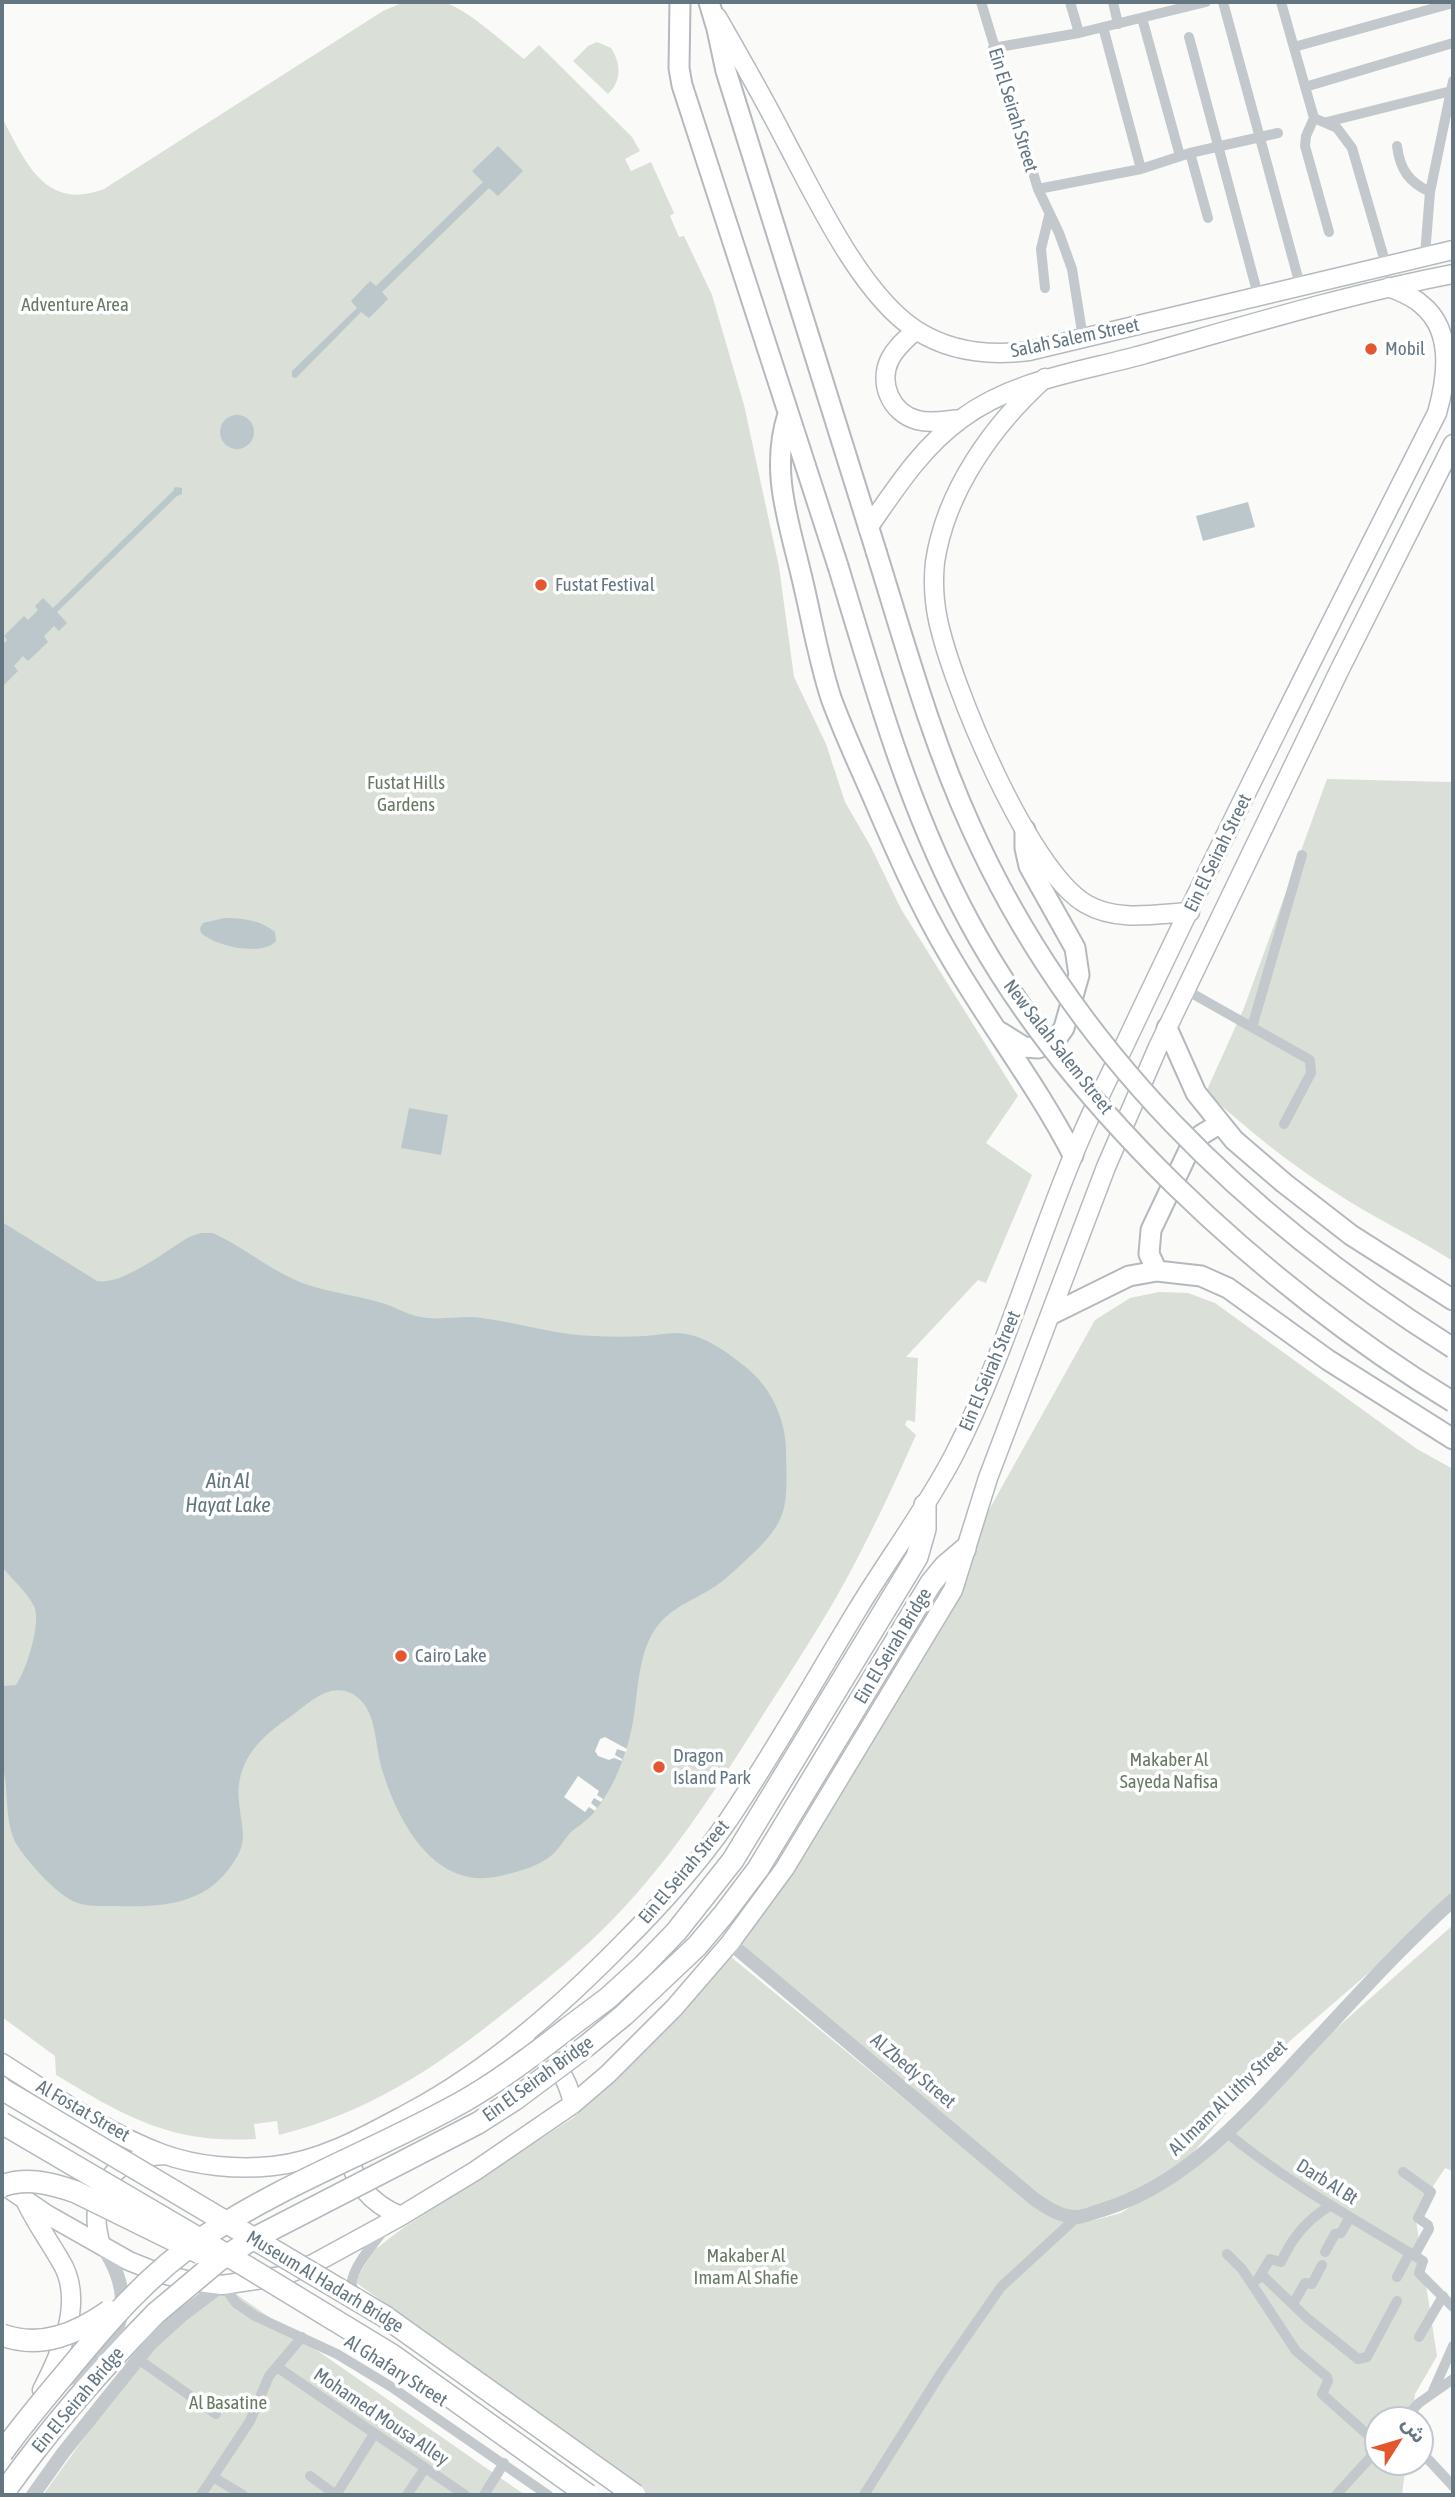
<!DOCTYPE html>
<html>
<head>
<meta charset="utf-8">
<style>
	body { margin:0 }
	#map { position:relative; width:1455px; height:2497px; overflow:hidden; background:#fafaf8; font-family:"Asap Condensed","Noto Sans Arabic",sans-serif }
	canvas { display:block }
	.frame { position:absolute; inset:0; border:4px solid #657683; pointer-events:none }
	.north { position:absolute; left:1364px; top:2406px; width:70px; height:70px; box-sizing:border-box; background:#fff; border:2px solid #c1c8cd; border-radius:50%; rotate:53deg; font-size:19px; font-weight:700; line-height:28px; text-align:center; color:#657683 }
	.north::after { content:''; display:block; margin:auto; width:24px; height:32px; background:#e4572e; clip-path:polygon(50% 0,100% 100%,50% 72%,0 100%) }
</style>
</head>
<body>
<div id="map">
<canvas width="1455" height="2497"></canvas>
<div class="frame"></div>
<div class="north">ش</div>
</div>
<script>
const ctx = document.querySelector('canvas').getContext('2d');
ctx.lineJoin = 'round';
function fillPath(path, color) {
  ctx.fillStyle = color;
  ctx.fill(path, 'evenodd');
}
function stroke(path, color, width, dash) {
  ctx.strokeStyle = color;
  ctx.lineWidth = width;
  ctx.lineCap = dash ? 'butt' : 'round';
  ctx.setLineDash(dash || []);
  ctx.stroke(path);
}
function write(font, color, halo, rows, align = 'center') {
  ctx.font = font + ' "Asap Condensed",sans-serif';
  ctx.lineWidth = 7;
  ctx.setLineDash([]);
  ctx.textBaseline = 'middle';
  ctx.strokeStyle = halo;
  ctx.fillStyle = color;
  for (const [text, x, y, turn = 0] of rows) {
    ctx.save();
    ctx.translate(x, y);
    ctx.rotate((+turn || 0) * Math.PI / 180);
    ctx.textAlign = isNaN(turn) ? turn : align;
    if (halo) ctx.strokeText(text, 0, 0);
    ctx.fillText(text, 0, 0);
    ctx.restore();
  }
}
fillPath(new Path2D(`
	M404 2C416 2 430 0 442 2 464 6 505 44 524 59L539 45 632 137 640 151 625 159 631 171 651 162 674 213 670 216 679 237 684 236 712 295 744 405 779 567 794 677 826 744 845 802 871 847 901 909 1018 1096 986 1143 1032 1175 986 1283 978 1280 906 1357 918 1358 915 1422 907 1420 905 1425 916 1435C897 1478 877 1521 855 1563 826 1619 790 1672 756 1726 714 1792 671 1859 616 1916 582 1952 543 1982 504 2013 434 2069 367 2113 279 2135L277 2121 254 2124 256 2139C171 2144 126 2117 56 2075L55 2056 2 2017V118C25 160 44 212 104 189L383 11Z
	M597 42 611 48C621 63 622 81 608 94L573 61 588 46Z
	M1327 779 1450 782 1453 779V1261C1414 1236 1372 1217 1333 1191 1287 1162 1246 1128 1206 1092L1244 1008Z
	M1159 1292 1188 1293 1215 1303 1417 1449 1453 1469V1900L1277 2052 1192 2154 1144 2191 1072 2212 1049 2203 1011 2174 738 1941 788 1870 1095 1320 1130 1298Z
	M1453 1925V2171L1445 2168 1415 2214 1437 2356 1415 2394 1412 2420H1378V2462H1406L1402 2495H648L452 2350 355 2282 373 2251 403 2228 573 2118 731 1957 1042 2212 1084 2223 1121 2213 1200 2164 1305 2056Z
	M223 2285 525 2495H43L133 2370 176 2320Z`), '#dadfd7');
fillPath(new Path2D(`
	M498 146 523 171 498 196 489 188 382 292 388 299 369 318 361 312 296 378 292 377V371L357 308 351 301 370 281 376 286 483 182 472 171Z
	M220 432a17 17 0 1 1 34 0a17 17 0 1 1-34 0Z
	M175 487 182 488V494L177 496 57 612 67 623 59 631 54 626 44 636 48 642 28 661 23 656 14 666 18 671 2 687V645L7 640 4 636 24 616 28 620 38 610 35 606 43 598 53 608 173 491Z
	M1248 502 1255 527 1203 541 1196 516Z
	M224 918C242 918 261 920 275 932L276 941C262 957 215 946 201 933L200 928 203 923Z
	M409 1108 448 1115 441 1155 401 1148Z
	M2 1222 97 1281C122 1286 167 1250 189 1237L201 1233H213C241 1246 265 1266 293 1279 321 1292 353 1294 382 1303 396 1307 407 1315 421 1317 442 1321 462 1315 482 1318 520 1323 556 1335 594 1336 611 1337 628 1337 645 1336 659 1335 673 1331 686 1334 709 1338 731 1355 748 1369 772 1389 786 1421 786 1451 787 1508 790 1520 746 1560 733 1572 721 1584 706 1592 683 1605 664 1612 651 1636 637 1663 638 1697 632 1727 626 1755 614 1788 595 1811 589 1819 580 1825 572 1831 565 1838 560 1848 552 1855 538 1867 514 1873 495 1877 431 1888 396 1817 381 1766 376 1747 376 1723 366 1707 358 1694 345 1688 331 1691 315 1695 300 1710 287 1719 258 1739 235 1763 239 1802 242 1834 250 1842 228 1870 201 1906 157 1907 116 1906 102 1906 88 1907 75 1902 56 1894 28 1862 17 1845 3 1821 10 1790 2 1765V1686L16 1685C26 1671 42 1622 34 1606 27 1592 12 1579 2 1567Z`), '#bbc7cb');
fillPath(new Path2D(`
	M605 1737 627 1749 626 1752 617 1749 615 1755 622 1759V1761L614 1758 609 1760 598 1756 595 1751 600 1739Z
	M578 1776 599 1791 597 1795 603 1799 601 1802 594 1798 591 1803 597 1808 595 1811 589 1807 585 1812 564 1797Z`), '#fafaf8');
const primary = new Path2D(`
	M717 17C740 57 763 97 784 138 815 196 861 295 916 330 950 352 990 356 1029 351L1453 250
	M916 330C906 339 896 347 890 359 878 383 891 413 917 420 931 424 947 420 961 419
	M1045 378C993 425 946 490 935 562 933 581 934 601 938 620 952 686 1028 870 1086 904 1117 922 1155 914 1190 912
	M868 528C896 488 921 448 961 419 1015 379 1081 372 1145 354 1247 325 1349 294 1453 274
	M529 2046C555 2060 567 2075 573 2104
	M2 2063C52 2095 108 2134 163 2154 196 2166 238 2170 273 2166 322 2161 367 2135 410 2112 490 2069 559 2008 622 1944 660 1906 696 1867 727 1822 772 1756 814 1681 856 1612 888 1559 926 1509 954 1455 1003 1359 1032 1255 1073 1156 1088 1118 1107 1081 1125 1044 1225 832 1331 622 1437 413 1447 378 1454 331 1422 305 1413 296 1400 292 1389 287
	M349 2147C350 2181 371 2204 401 2216
	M2 2184 46 2214 129 2261 159 2273 190 2281 222 2285 282 2276 313 2264 401 2216 475 2171 573 2104 608 2074 674 2008 730 1943 785 1868 953 1590 988 1478 1106 1167 1158 1047 1339 671 1453 444
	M26 2202C37 2225 52 2245 64 2267 83 2306 60 2355 42 2390
	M101 2245C90 2210 99 2172 138 2159 146 2156 156 2156 165 2155`);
const trunk = new Path2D(`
	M680 2 679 68 682 85 838 566
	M709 2 717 29 726 71 876 551
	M788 414C770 470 788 519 801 574 811 615 818 658 831 698 843 731 858 763 872 795 895 849 918 902 948 953 987 1021 1037 1085 1073 1155
	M1167 1028 1196 1093 1234 1140 1284 1183 1351 1235 1453 1300
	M1000 1032 1024 1047 1038 1048 1054 1042 1064 1028 1079 975 1075 948 1029 866 1025 848V830
	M1157 1271 1149 1254 1151 1230 1189 1150 1201 1135 1219 1124
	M1052 1314 1129 1276 1157 1271 1201 1276 1228 1288 1328 1360 1453 1439`);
const motorway = new Path2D(`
	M568 2028 608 1998 643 1966 676 1932 733 1860 917 1557 925 1529V1505
	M585 2047 624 2015 697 1946 724 1914 758 1869 931 1583 945 1566 965 1549
	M2 2495C48 2430 100 2370 156 2313`);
stroke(primary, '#b5babe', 21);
stroke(trunk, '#b4b9bd', 23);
stroke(motorway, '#b4b9bd', 24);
stroke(new Path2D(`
	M981 2 1038 189 1059 233 1072 269 1083 338
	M1070 2 1079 33
	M1113 2 1118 24
	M1223 2 1300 285
	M1281 2 1314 118 1306 136 1305 146 1329 232
	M1142 18 1180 156
	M1103 27 1141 169
	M1189 37 1258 295
	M1294 47 1453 3
	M993 48 1079 33 1206 2
	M1305 87 1453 43
	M1314 118 1337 128 1352 148 1386 265
	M1327 122 1451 91
	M1397 146C1400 170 1409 182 1430 192
	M1190 153 1208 218
	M1038 189 1141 169 1190 153 1278 133
	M1425 255 1430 192 1453 81
	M1045 288 1041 249 1049 216
	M1186 990 1310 1060 1311 1073 1284 1124
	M1252 1027 1302 855
	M1226 2132C1286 2182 1356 2220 1423 2261L1419 2273 1453 2307
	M1403 2172 1431 2192 1418 2218 1428 2225 1429 2229 1414 2256
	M1325 2252 1335 2234 1341 2233 1350 2217
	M1227 2254 1242 2269 1296 2351 1327 2377 1328 2381 1322 2394 1378 2444
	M1261 2274 1308 2319 1358 2359 1367 2357 1397 2301
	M1397 2277 1410 2253
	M1258 2279 1270 2259 1281 2262C1293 2236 1307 2220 1331 2205
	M223 2285 236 2303 255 2316 337 2354 390 2386 548 2495
	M359 2295C357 2293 353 2289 352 2286 349 2271 376 2240 385 2229
	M1293 2304 1305 2283 1312 2284 1322 2265
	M1419 2337 1443 2296
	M138 2359 216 2414
	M277 2367 465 2495
	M1433 2391 1453 2346
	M1403 2420 1419 2403 1453 2379
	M1426 2457 1453 2486
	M310 2476 336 2495
	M213 2477 243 2495
	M201 2495 250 2421 269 2376 302 2337
	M336 2495 374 2434
	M407 2495 425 2468
	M484 2495 504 2463
	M864 2495 941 2373 1001 2287 1077 2217
	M1336 2495 1378 2449`), '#c3c8cc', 10);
stroke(new Path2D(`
	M730 1943 1033 2198C1045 2207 1061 2217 1076 2217 1084 2217 1094 2212 1102 2210 1189 2184 1251 2109 1312 2044 1358 1995 1403 1945 1453 1900
	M67 2380C123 2349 139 2300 102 2246
	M33 2495 63 2453 151 2343 182 2315 222 2285`), '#c3c8cc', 14);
stroke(primary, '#fff', 18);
stroke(trunk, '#fff', 19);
stroke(motorway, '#fff', 21);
const trunkBridge = new Path2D(`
	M876 551C905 644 931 739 971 827 1072 1052 1247 1218 1453 1348
	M838 566C873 681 905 797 960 904 1060 1101 1266 1288 1453 1402`);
const motorwayBridge = new Path2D(`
	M2 2089 384 2316 635 2495
	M2 2123 249 2268 392 2355 588 2495
	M2 2186C26 2177 51 2183 76 2192L200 2253
	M156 2313 218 2261 251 2240 478 2123 514 2100 585 2047
	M2 2335C41 2349 76 2334 109 2311
	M2 2453C22 2425 43 2400 65 2374 107 2323 149 2273 205 2236 286 2182 379 2149 464 2101 501 2080 535 2054 568 2028`);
stroke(trunkBridge, '#b4b9bd', 23, []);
stroke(motorwayBridge, '#b4b9bd', 24, []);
stroke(trunkBridge, '#fff', 19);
stroke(motorwayBridge, '#fff', 21);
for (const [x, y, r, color] of [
	[1371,349,7,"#e4572e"],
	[541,585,7,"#e4572e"],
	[401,1656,7,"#e4572e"],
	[659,1767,7,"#e4572e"]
]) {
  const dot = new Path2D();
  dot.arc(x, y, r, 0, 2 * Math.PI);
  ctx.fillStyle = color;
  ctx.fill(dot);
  stroke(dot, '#fff', 2.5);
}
write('19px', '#657683', '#fff', [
	["Ein El Seirah Street",1013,110,73],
	["Salah Salem Street",1075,338,-12],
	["Ein El Seirah Street",1218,853,-64],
	["New Salah Salem Street",1058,1047,52],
	["Ein El Seirah Street",990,1371,-67],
	["Ein El Seirah Bridge",893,1646,-59],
	["Ein El Seirah Street",684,1872,-50],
	["Al Zbedy Street",913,2071,40],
	["Ein El Seirah Bridge",538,2079,-36],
	["Al Imam Al Lithy Street",1228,2098,-44],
	["Al Fostat Street",83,2111,30],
	["Darb Al Bt",1327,2182,32],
	["Museum Al Hadarh Bridge",325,2282,31],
	["Al Ghafary Street",396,2371,32],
	["Ein El Seirah Bridge",78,2400,-50],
	["Mohamed Mousa Alley",381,2417,34]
]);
write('19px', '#687a64', '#fff', [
	["Adventure Area",75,305],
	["Fustat Hills",406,783],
	["Gardens",406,805],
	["Makaber Al",1169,1760],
	["Sayeda Nafisa",1169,1782],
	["Makaber Al",746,2256],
	["Imam Al Shafie",746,2278],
	["Al Basatine",228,2403]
]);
write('19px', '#657683', '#fff', [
	["Mobil",1385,349],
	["Fustat Festival",555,585],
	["Cairo Lake",415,1656],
	["Dragon",673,1756],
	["Island Park",673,1778]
], 'left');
write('italic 21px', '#60757c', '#fff', [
	["Ain Al",228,1481],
	["Hayat Lake",228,1505]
]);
</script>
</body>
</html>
